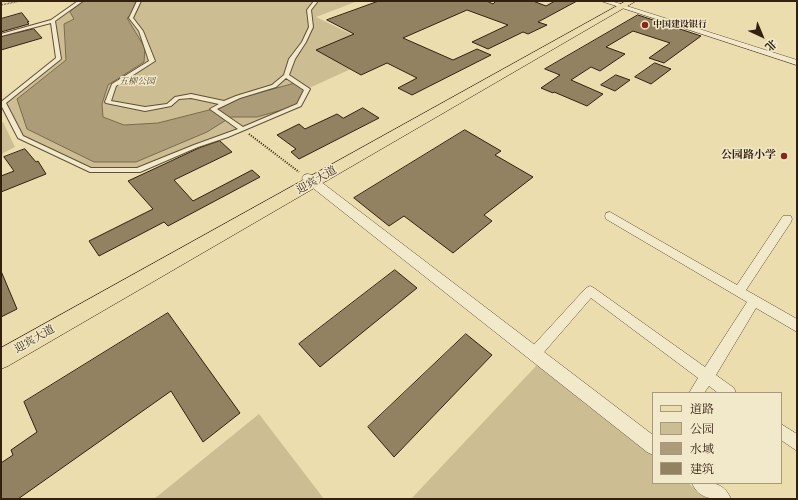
<!DOCTYPE html>
<html>
<head>
<meta charset="utf-8">
<style>
	body { margin:0 }
	#map { position:relative; width:798px; height:500px; overflow:hidden; background:#ebddae; font-family:"IM FELL English","Noto Serif SC",serif }
	canvas { display:block }
	.frame { position:absolute; inset:0; border:2px solid #332010; pointer-events:none }
	.legend { position:absolute; left:652px; top:392px; width:130px; height:92px; box-sizing:border-box; background:#f2e9ca; border:1px solid #a69980; margin:0; padding:5px 7px; list-style:none; font-size:12px; color:#332010 }
	.legend li { display:flex; align-items:center; gap:8px; height:20px }
	.legend b { width:20px; border:1px solid #a69980 }
	.north { position:absolute; left:742px; top:16px; width:40px; height:40px; -webkit-text-stroke:3px #f2e9ca; paint-order:stroke; rotate:136deg; font-size:11px; font-weight:700; line-height:16px; text-align:center; color:#332010 }
	.north::after { content:''; display:block; margin:auto; width:14px; height:18px; background:#332010; clip-path:polygon(50% 0,100% 100%,50% 72%,0 100%) }
</style>
</head>
<body>
<div id="map">
<canvas width="798" height="500"></canvas>
<div class="frame"></div>
<ul class="legend">
<li><b style="height:5px;background:#ebddae"></b>道路</li>
<li><b style="height:11px;background:#ccbd93"></b>公园</li>
<li><b style="height:11px;background:#ac9d78"></b>水域</li>
<li><b style="height:11px;background:#938262"></b>建筑</li>
</ul>
<div class="north">北</div>
</div>
<script>
const ctx = document.querySelector('canvas').getContext('2d');
ctx.lineJoin = 'round';
function fillPath(path, color) {
  ctx.fillStyle = color;
  ctx.fill(path, 'evenodd');
}
function stroke(path, color, width, dash) {
  ctx.strokeStyle = color;
  ctx.lineWidth = width;
  ctx.lineCap = dash ? 'butt' : 'round';
  ctx.setLineDash(dash || []);
  ctx.stroke(path);
}
function write(font, color, halo, rows, align = 'center') {
  ctx.font = font + ' "IM FELL English","Noto Serif SC",serif';
  ctx.lineWidth = 3;
  ctx.setLineDash([]);
  ctx.textBaseline = 'middle';
  ctx.strokeStyle = halo;
  ctx.fillStyle = color;
  for (const [text, x, y, turn = 0] of rows) {
    ctx.save();
    ctx.translate(x, y);
    ctx.rotate((+turn || 0) * Math.PI / 180);
    ctx.textAlign = isNaN(turn) ? turn : align;
    if (halo) ctx.strokeText(text, 0, 0);
    ctx.fillText(text, 0, 0);
    ctx.restore();
  }
}
fillPath(new Path2D(`
	M81 1H358L316 17 388 52 307 89 299 105 138 170H90L20 137 3 103 59 58 53 21Z
	M3 122 15 147 3 153 1 158V123Z
	M537 365 653 456V483H688L708 499H411Z
	M259 414 324 499H154Z`), '#ccbd93');
const water = new Path2D(`
	M84 1H135L137 11 127 18 145 48 144 62 108 85 102 104 103 117 124 125 158 123 213 109 229 101 295 83 307 89 299 105 257 117H231L207 132 136 162H94L27 129 17 99 66 60 64 24 74 19 70 12Z`);
fillPath(water, '#ac9d78');
stroke(water, '#7c6b4e', 1);
const building = new Path2D(`
	M379 1H487L493 4 496 1H533L546 6 555 1H577L538 22 547 25 528 34 523 32 488 49 472 42 508 25 467 10 403 38 453 60 477 49 491 55 412 95 398 88 417 78 387 63 361 75 316 50 354 34 327 20Z
	M22 13 29 22H27L29 24 1 32V19Z
	M638 15 701 36 664 63 649 58 670 43 633 31 606 47 625 54 600 71 591 67 571 80 603 94 587 106 554 92 553 93 541 88 560 75 545 69Z
	M34 29 42 38 1 50V37Z
	M655 63 671 69 651 84 635 77Z
	M616 75 630 80 615 91 601 85Z
	M363 108 379 118 299 159 291 152 296 149 277 135 299 124 305 129 337 114 343 118Z
	M465 130 501 151 495 155 533 177 484 215 492 221 453 253 404 216 389 226 354 198Z
	M220 141 232 152 174 180 193 201 252 170 260 177 168 226 164 222 99 256 89 241 153 209 128 181 199 148Z
	M25 149 36 162 38 161 46 174 1 192V176L14 171 4 157Z
	M395 270 417 288 320 367 299 344Z
	M1 271 17 309 1 317Z
	M168 313 240 413 203 442 171 391 18 499H1V463L13 455 11 450 37 432 24 402Z
	M466 334 492 355 394 457 368 427Z`);
fillPath(building, '#938262');
stroke(building, '#332010', 1);
const pedestrian = new Path2D(`
	M78 1H83L55 21 61 59 6 103 23 136 91 168H137L194 145 238 129 210 109 219 104 191 98 179 99 171 106 145 111 106 103 105 102 112 84 149 61 139 31 129 18 137 1H141L133 18 143 31 155 61 116 86 111 101 145 107 167 104 175 97 191 94 224 101 236 96 272 85 284 75 289 59 302 42 309 27 307 10 314 1H318L311 10 313 27 306 42 295 59 289 75 310 89 301 106 228 137 198 147 140 172H90L18 138 1 105V102L56 58 51 23 1 36V34L51 20ZM286 78 304 90 297 104 243 127 217 109 240 98 276 87Z`);
const minor = new Path2D(`
	M610 212 737 285 783 216H791L792 219 791 222 746 290 797 319V332L756 308 716 375 734 388 736 393H718L709 386 704 393H689L698 378 591 298 539 358 534 360 529 358 527 354 529 350 586 288 590 286 594 288 705 367 747 302 606 219 605 216 606 213Z
	M781 424 797 434V451L781 440Z`);
const tertiary = new Path2D(`
	M601 1H611L797 60V65Z
	M308 174 312 175 653 435V455L647 452 304 181 302 178 304 175Z
	M692 483C709 483 723 480 731 499 713 499 699 500 692 483Z`);
const primary = new Path2D(`
	M626 1H636L8 366 1 369V348Z`);
stroke(pedestrian, '#614f38', 2);
stroke(minor, '#614f38', 1);
stroke(tertiary, '#614f38', 1);
stroke(primary, '#332010', 1);
stroke(new Path2D(`
	M1 5 20 1`), '#332010', 1.5, [0.5, 1]);
stroke(new Path2D(`
	M249 134 299 172`), '#332010', 2, [1, 1.5]);
fillPath(pedestrian, '#f2e9ca');
fillPath(minor, '#f2e9ca');
fillPath(tertiary, '#f2e9ca');
fillPath(primary, '#ebddae');
for (const [x, y, r, color] of [
	[645,25,4,"#8f2418"],
	[784,156,4,"#8f2418"]
]) {
  const dot = new Path2D();
  dot.arc(x, y, r, 0, 2 * Math.PI);
  ctx.fillStyle = color;
  ctx.fill(dot);
  stroke(dot, '#f2e9ca', 1.5);
}
write('bold 9px', '#332010', '#f2e9ca', [
	["中国建设银行",653,25]
], 'left');
write('italic 9px', '#594731', '#f2e9ca', [
	["五柳公园",137,82]
]);
write('bold 11px', '#332010', '#f2e9ca', [
	["公园路小学",776,156]
], 'right');
write('11px', '#332010', '#f2e9ca', [
	["迎宾大道",317,181,-30],
	["迎宾大道",35,340,-30]
]);
</script>
</body>
</html>
